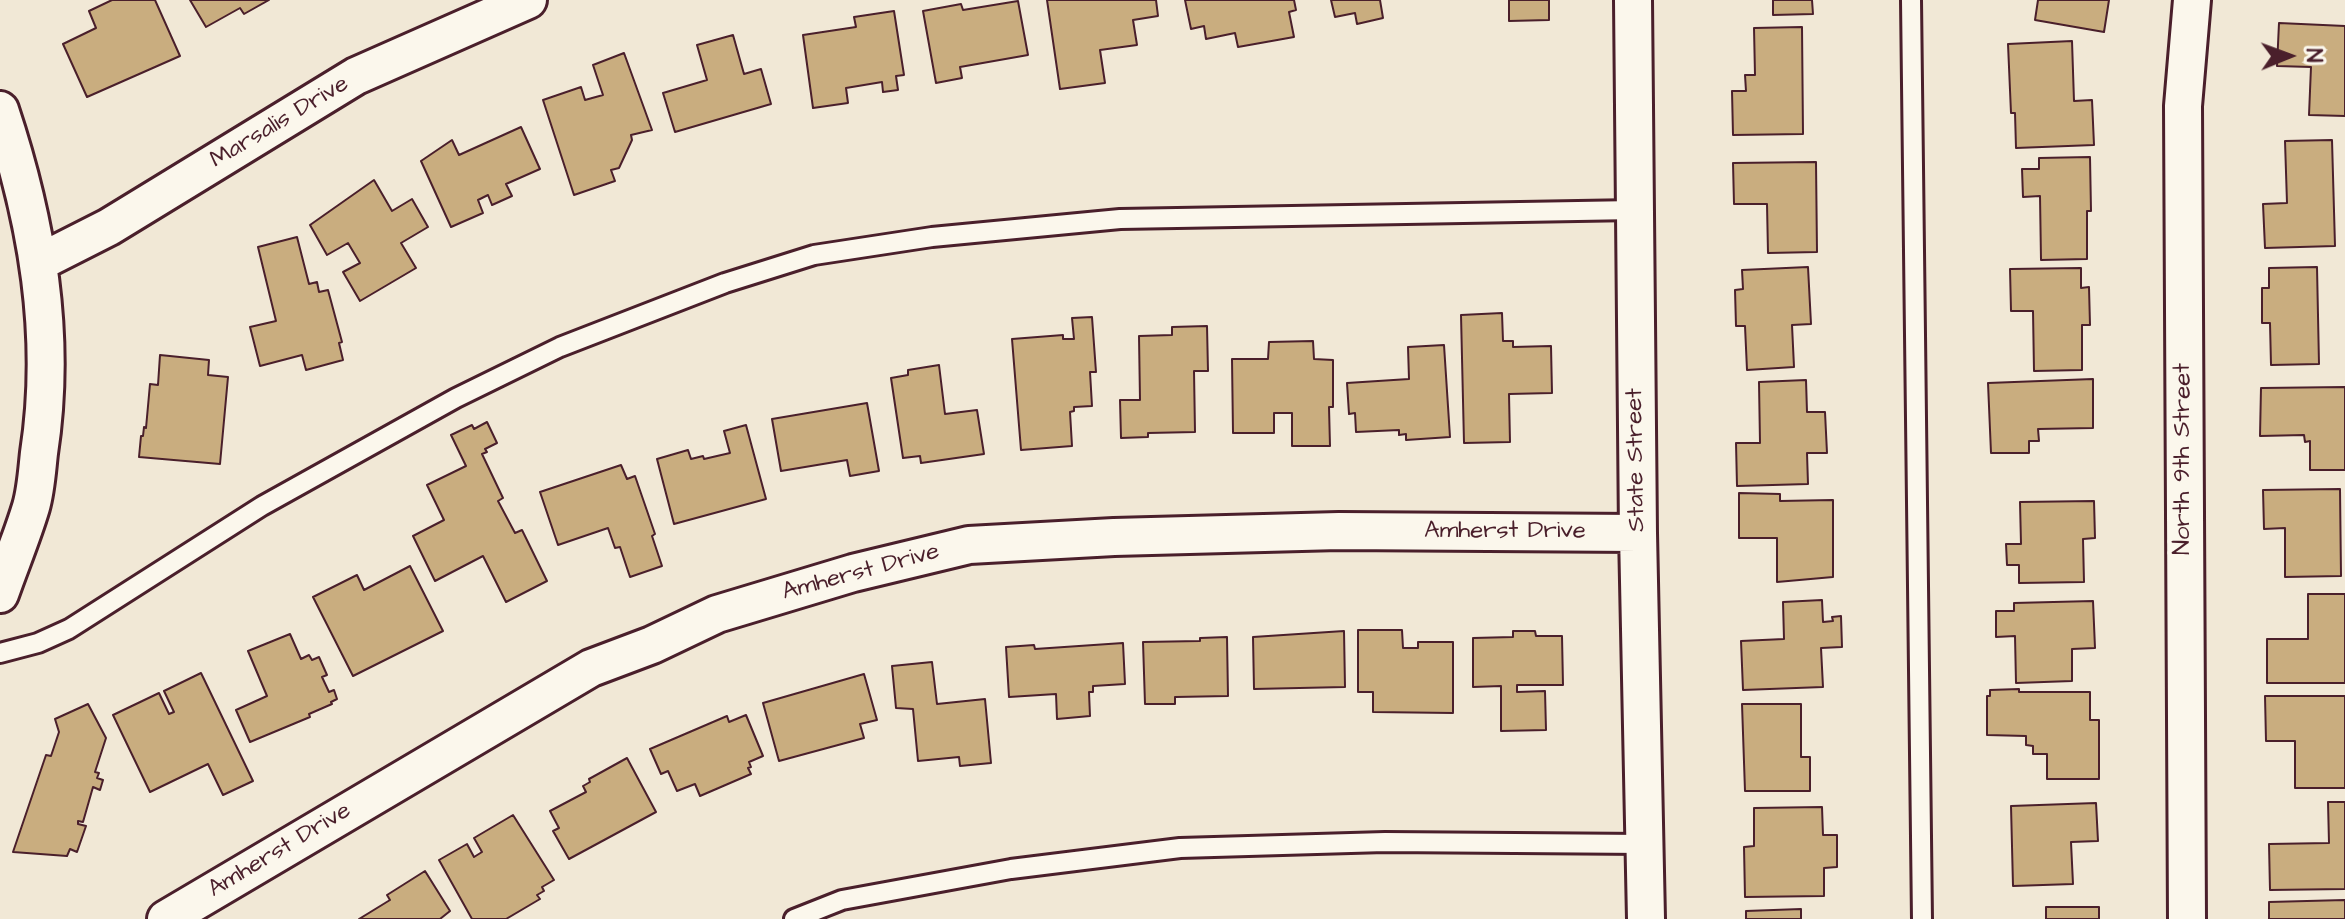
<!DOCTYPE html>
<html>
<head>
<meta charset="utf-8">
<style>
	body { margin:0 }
	#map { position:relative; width:2345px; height:919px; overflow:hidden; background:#f1e8d6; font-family:"Architects Daughter",sans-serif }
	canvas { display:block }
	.north { position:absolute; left:2249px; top:16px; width:80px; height:80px; -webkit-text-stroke:6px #fbf7ec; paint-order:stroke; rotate:89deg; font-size:22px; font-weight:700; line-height:32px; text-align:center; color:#4a1f2b }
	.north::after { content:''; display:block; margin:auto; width:28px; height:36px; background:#4a1f2b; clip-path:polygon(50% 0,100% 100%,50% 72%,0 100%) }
</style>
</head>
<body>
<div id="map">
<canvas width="2345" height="919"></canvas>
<div class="north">N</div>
</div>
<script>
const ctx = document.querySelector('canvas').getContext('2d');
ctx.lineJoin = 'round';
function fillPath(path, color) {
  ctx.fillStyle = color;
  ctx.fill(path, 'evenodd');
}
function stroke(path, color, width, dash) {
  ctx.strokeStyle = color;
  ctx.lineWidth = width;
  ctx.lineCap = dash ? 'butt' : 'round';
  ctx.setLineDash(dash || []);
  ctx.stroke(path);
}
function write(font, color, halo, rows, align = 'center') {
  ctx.font = font + ' "Architects Daughter",sans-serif';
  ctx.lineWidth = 8;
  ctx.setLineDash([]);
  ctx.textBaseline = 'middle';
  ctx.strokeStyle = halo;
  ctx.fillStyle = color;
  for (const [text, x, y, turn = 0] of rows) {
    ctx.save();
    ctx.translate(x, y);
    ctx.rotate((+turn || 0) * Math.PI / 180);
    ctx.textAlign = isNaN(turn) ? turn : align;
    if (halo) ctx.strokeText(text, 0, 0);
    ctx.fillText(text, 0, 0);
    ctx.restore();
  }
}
const building = new Path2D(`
	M112 0H155L180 56 87 97 63 44 96 28 89 11Z
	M190 0H269L244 14 240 8 206 27Z
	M1047 0H1156L1158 16 1133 20 1137 45 1100 50 1105 83 1060 89Z
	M1185 0H1294L1296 10 1289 12 1294 37 1238 47 1235 33 1206 39 1204 26 1191 29Z
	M1331 0H1380L1383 18 1357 24 1355 13 1335 17Z
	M1509 0H1549V20L1509 21Z
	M1773 0H1812L1813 14 1773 15Z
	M2038 0H2109L2104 32 2035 20Z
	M1018 1 1028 55 960 67 962 78 936 83 923 11 961 4 963 10Z
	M894 11 904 75 896 76 898 90 883 92 882 82 846 88 848 103 813 108 803 35 856 27 854 17Z
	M2279 23 2345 26V116L2309 115 2311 67 2277 66Z
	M1802 27 1803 134 1733 135 1732 91H1746L1745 75H1755L1754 28Z
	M733 35 744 74 761 69 771 104 675 132 663 93 707 80 697 45Z
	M2072 41 2074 101 2092 100 2094 145 2016 148 2015 113H2011L2008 44Z
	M624 53 652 130 631 135 632 140 619 168 611 170 615 181 574 195 543 100 581 87 585 100 603 95 593 65Z
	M521 127 540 169 506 184 512 196 492 205 488 195 478 200 483 213 451 227 421 161 452 140 459 155Z
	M2332 140 2335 246 2265 248 2263 204 2287 203 2285 141Z
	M2090 157 2091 211H2087V259L2041 260 2040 196 2023 197 2022 169H2039V158Z
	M1816 162 1817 252 1768 253 1767 204H1734L1733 163Z
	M374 180 392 211 412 199 428 227 401 243 416 268 360 301 343 272 360 263 348 243 327 255 310 225Z
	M297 237 309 284 317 282 319 292 328 290 342 342 339 343 343 360 306 370 302 355 260 366 250 327 276 321 258 247Z
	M1808 267 1811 324 1792 325 1794 367 1747 370 1745 326H1736L1735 290 1743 289 1742 270Z
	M2317 267 2319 364 2271 365 2270 323H2262V288H2269V268Z
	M2081 268V288L2089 287 2090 325H2082V370L2034 371 2033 311H2011L2010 269Z
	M1502 313 1503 341H1513V347L1551 346 1552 393 1509 394 1510 442 1464 443 1461 315Z
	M1092 317 1096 372H1090L1092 406 1074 407V411L1070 412 1072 446 1021 450 1012 339 1063 335V339H1074L1072 318Z
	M1207 326 1208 371H1194L1195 432 1148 433V437L1121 438 1120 400H1140L1139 336 1172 335V327Z
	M1313 341 1314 359 1333 360V407H1329L1330 446H1292V413H1274V433H1233L1232 359H1268L1269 342Z
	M1444 345 1450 437 1406 440V434L1399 435V430L1356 432 1355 413 1349 414 1347 383 1409 379 1408 347Z
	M160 355 209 360 208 375 228 377 220 464 139 457 141 436H143L144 427 146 428 150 384 158 385Z
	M939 365 945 414 977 410 984 454 921 463 920 456 903 458 891 378 908 375V370Z
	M2093 379V428L2038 429 2039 441H2029V453H1991L1988 383Z
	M1806 380 1807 412H1825L1827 453H1807L1808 484 1737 486 1736 443H1760L1759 382Z
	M2345 387V470H2310V441L2305 442 2304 435 2260 436 2261 388Z
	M867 403 879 471 850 476 847 460 781 471 772 419Z
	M487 422 497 443 485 449 487 452 482 454 503 498 498 501 515 533 522 530 547 581 506 602 483 556 435 581 413 536 444 520 427 485 466 466 451 435 472 425 474 429Z
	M746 425 766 499 674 524 657 459 688 450 691 459 703 456 704 459 730 453 724 431Z
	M621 465 627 479 635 476 655 534 652 536 662 566 630 577 620 547 615 548 608 528 558 545 540 492Z
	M2340 489 2341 576 2285 577V528L2264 529 2263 490Z
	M1739 493 1780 494V501L1833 500V577L1777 582V538H1739Z
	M2094 501 2095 538 2083 539 2084 582 2019 583V565H2007L2006 544H2021L2020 502Z
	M410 566 443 631 353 676 313 597 357 575 364 590Z
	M2308 594H2345V683H2267V639H2308Z
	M1822 600 1823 622 1833 621 1832 617 1841 616 1842 647 1821 648 1823 687 1743 690 1741 641 1784 639 1783 602Z
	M2093 601 2095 648 2072 649V681L2016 683 2015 636 1996 637V611H2014V603Z
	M1358 630H1402L1403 648H1418V642H1453V713L1373 712V692H1358Z
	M1344 631 1345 687 1254 689 1253 637Z
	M1513 631H1535L1536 636H1562L1563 685H1517V692L1545 691 1546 730 1501 731V686L1473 687V638L1513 637Z
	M290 634 301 659 309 655 312 660 319 657 327 675 322 677 329 692 334 690 337 699 331 702 332 704 309 714 310 717 250 742 236 710 267 696 248 651Z
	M1227 637 1228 696 1175 697V704H1145L1143 642 1200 641V638Z
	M1123 643 1125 684 1093 686V692H1089L1090 716 1057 719 1056 694 1009 697 1006 647 1034 645 1035 649Z
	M932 662 937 704 985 699 991 763 960 766 959 757 918 761 913 709 896 708 892 666Z
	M201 673 253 781 223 795 208 764 150 792 113 715 159 693 169 714 174 712 164 691Z
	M864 674 877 720 860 724 864 738 779 761 763 703Z
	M2019 689V692H2090V720H2099V779H2047V754H2033V746L2026 745V736L1987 735V696H1990V690Z
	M2265 696H2345V788H2295V741H2266Z
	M88 704 106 738 95 772 99 773 97 778 103 780 100 790 93 787 83 822 78 821V824L86 826 77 852 70 849 67 856 13 852 46 755 51 756 59 732 55 719Z
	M1742 704H1801V757H1810V791H1745Z
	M746 715 763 756 749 762 751 767 748 768 751 774 700 796 695 784 677 791 668 771 661 774 650 749 727 716 729 722Z
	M627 758 656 812 569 859 553 831 559 828 550 811 586 792 583 786 590 782 589 779Z
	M2328 802H2345V889L2270 890 2269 844 2329 843Z
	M2096 803 2098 841 2071 842 2073 884 2013 886 2011 806Z
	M1822 807 1823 835H1837V867L1824 868V896L1745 897 1744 847 1754 846V808Z
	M513 815 554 880 542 887 544 891 537 895 540 899 506 919H472L439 860 467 844 474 857 482 852 474 838Z
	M425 871 450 911 440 919H359L390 900 387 895Z
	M2345 900V919H2269V902Z
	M2046 907H2099V919H2046Z
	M1801 909V919H1746V911Z`);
fillPath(building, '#c9ad7f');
stroke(building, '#4a1f2b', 2);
const service = new Path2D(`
	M1911 0 1922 919
	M0 653 38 643 69 629 262 506 456 398 560 347 725 283 814 255 932 237 1120 219 1635 210
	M794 919 842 900 1011 869 1180 848 1385 842 1645 844`);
const minor = new Path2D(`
	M1633 0 1638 533 1646 919
	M0 110C37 221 57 336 39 453 37 471 36 490 31 507 22 537 10 565 0 594
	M40 262 109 227 356 76 528 0
	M166 919 591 668 652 645 717 614 853 573 969 545 1114 537 1339 531 1638 533
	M2187 919 2183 106 2192 0`);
stroke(service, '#4a1f2b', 24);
stroke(minor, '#4a1f2b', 42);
stroke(service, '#fbf7ec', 18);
stroke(minor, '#fbf7ec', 36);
write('24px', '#4a1f2b', '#fbf7ec', [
	["Marsalis Drive",280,123,-31],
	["North 9th Street",2184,459,-90],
	["State Street",1637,460,-91],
	["Amherst Drive",1505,532],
	["Amherst Drive",861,573,-15],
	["Amherst Drive",280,851,-31]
]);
</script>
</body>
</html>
